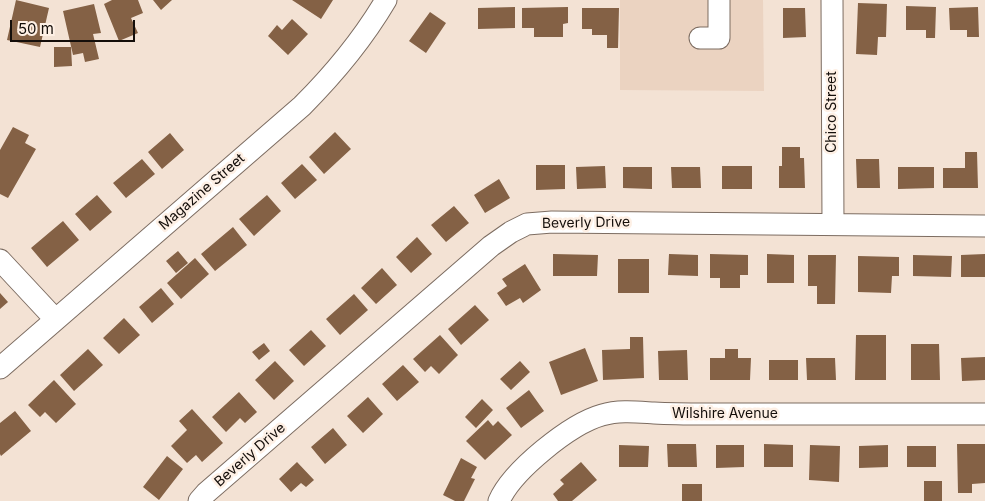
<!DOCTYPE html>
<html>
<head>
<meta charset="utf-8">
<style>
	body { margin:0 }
	#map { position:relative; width:985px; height:501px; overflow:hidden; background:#f3e2d4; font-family:Inter,sans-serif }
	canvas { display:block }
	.scale { position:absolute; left:10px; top:20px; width:125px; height:22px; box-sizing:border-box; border:2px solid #140e0a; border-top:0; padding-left:6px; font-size:15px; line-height:18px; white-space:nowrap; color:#140e0a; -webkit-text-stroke:4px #fef0e5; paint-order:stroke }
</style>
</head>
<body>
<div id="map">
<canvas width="985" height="501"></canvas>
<div class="scale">50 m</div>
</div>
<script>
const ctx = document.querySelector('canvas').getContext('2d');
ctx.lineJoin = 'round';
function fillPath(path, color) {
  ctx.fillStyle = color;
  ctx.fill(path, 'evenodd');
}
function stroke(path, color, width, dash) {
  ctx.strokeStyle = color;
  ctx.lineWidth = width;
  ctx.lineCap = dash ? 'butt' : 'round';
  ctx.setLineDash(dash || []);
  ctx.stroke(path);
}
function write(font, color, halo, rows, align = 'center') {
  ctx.font = font + ' Inter,sans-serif';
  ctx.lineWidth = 5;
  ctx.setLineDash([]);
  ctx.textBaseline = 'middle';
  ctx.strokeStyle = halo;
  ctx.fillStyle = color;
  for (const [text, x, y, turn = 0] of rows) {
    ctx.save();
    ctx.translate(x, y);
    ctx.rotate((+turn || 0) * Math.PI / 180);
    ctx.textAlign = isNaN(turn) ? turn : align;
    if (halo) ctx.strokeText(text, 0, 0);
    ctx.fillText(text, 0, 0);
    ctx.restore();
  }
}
fillPath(new Path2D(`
	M620 0H763L764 91 620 90Z`), '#ebd3c1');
fillPath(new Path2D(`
	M16 0 49 8 40 47 7 40Z
	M112 0H138L143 13 131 18 138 33 119 41 104 4Z
	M153 0H172L161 10Z
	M292 0H333L321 19Z
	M858 3 887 4 886 37H878L877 55 856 54Z
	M94 4 101 33 93 34 99 59 85 62 83 53 73 55 63 11Z
	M906 6 936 7 935 38H926V30H906Z
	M515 7V28L478 29V8Z
	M568 7V23L563 24V37H534V28H522V8Z
	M978 7 979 37H967V30H950L949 8Z
	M582 8H619L618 48H607V35H592V29H582Z
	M783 8H805L806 37 783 38Z
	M430 12 446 23 426 53 409 41Z
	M292 19 308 34 288 55 268 36 277 25 282 30Z
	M54 47H71L72 66 54 67Z
	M13 127 29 135 25 143 36 149 8 198 0 194V150Z
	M335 132 351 149 324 174 309 157Z
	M170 133 184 150 162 169 148 152Z
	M782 147H800V158H804L805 188H779V166H782Z
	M965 152H977L978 188H943V168H965Z
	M142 159 155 174 126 198 113 183Z
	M856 159H879L880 188H857Z
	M302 164 317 180 295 199 281 183Z
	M536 165H565V189L536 190Z
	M605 166 606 188 577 189 576 167Z
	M722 166H752V189H722Z
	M623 167H652V189L623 188Z
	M671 167H700L701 188H672Z
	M898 167H934V188L898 189Z
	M499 179 510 198 485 213 474 195Z
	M97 195 112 212 90 231 75 214Z
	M267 195 281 211 254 236 239 219Z
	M454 206 469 223 446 242 431 225Z
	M63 221 79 240 47 267 31 248Z
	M233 227 247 245 215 271 201 254Z
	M417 237 432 254 411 273 396 257Z
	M178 251 188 263 176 273 166 261Z
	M553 254 598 255 597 276H553Z
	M669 254 698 255V276L668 275Z
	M710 254 748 255V275H740V288H720V278H710Z
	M767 254 794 255V283H767Z
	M985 254V277H961V255Z
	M808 255H836L835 304H817V286H808Z
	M913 255 952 256 951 277 913 276Z
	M858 256 899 257V276H892L891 293 858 292Z
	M195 258 209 274 181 299 167 283Z
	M618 259H649V293H618Z
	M525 264 541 290 523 303 520 298 506 306 497 293 507 286 502 279Z
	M382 268 397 285 376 304 361 288Z
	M161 288 174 304 152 323 139 307Z
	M0 293 8 302 0 309Z
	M354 294 368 310 340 335 326 319Z
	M475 305 489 320 461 345 448 329Z
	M124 318 140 335 119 354 103 338Z
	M311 330 326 346 304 366 289 350Z
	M440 335 458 355 439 374 431 366 425 372 413 359Z
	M856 335H886V380H855Z
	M630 337H643L644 378 603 380 602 350 630 349Z
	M264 343 270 351 259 360 252 352Z
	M911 344H939L940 380H911Z
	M585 348 598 381 561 395 549 362Z
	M88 349 103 365 74 391 60 375Z
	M725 349H738V358H751L750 380H710V358H725Z
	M687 350 688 380H659L658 351Z
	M985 357V380L962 381 961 358Z
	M806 358H835L836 380H807Z
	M769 360H798V380H769Z
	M275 361 294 381 274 400 255 380Z
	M520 361 530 372 511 390 500 379Z
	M403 365 419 382 397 401 382 384Z
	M54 380 76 404 56 423 45 412 40 417 28 405Z
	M529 390 544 411 521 428 506 408Z
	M239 392 257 412 245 423 240 418 226 432 212 417Z
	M368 397 383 414 363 433 347 416Z
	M482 399 493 410 476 428 465 417Z
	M192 409 223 443 202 462 196 455 187 463 171 446 187 430 179 421Z
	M15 411 31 431 1 456 0 454V423Z
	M488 420 493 426 498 421 512 435 485 460 466 441Z
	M333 428 347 445 325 464 311 447Z
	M667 444H696L697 467H668Z
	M764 444 793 445V467H764Z
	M957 444H985V483L972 484V493H958Z
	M619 445 649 446 648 467H619Z
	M716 445H744V467L716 468Z
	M810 445 840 446 839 482 809 480Z
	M888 445V467L859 468V446Z
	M907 446H936V467H907Z
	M167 456 183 469 159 500 143 487Z
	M461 458 477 467 471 478 475 479 464 501H455L443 495Z
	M297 462 314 480 306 487 301 483 291 492 279 479Z
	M581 462 597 480 572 501H558L553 494 564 484 560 480Z
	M924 481H942V501H924Z
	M682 484H702V501H682Z`), '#846145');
const minor = new Path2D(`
	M832 0 833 224
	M700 38H719V0
	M0 260 55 319
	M0 368 302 106C334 74 363 39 386 0
	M199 501 206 493 491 246 511 232 527 224 552 222 985 226
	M499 501C512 471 570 424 602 415 619 410 637 412 654 413 672 414 690 414 708 414 800 414 893 414 985 414`);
stroke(minor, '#7c6c61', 23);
stroke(minor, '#fff', 21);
write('14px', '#140e0a', '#fef0e5', [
	["Chico Street",832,112,-90],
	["Magazine Street",202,192,-41],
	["Beverly Drive",586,223,-1],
	["Wilshire Avenue",725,414],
	["Beverly Drive",250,455,-41]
]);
</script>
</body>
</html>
